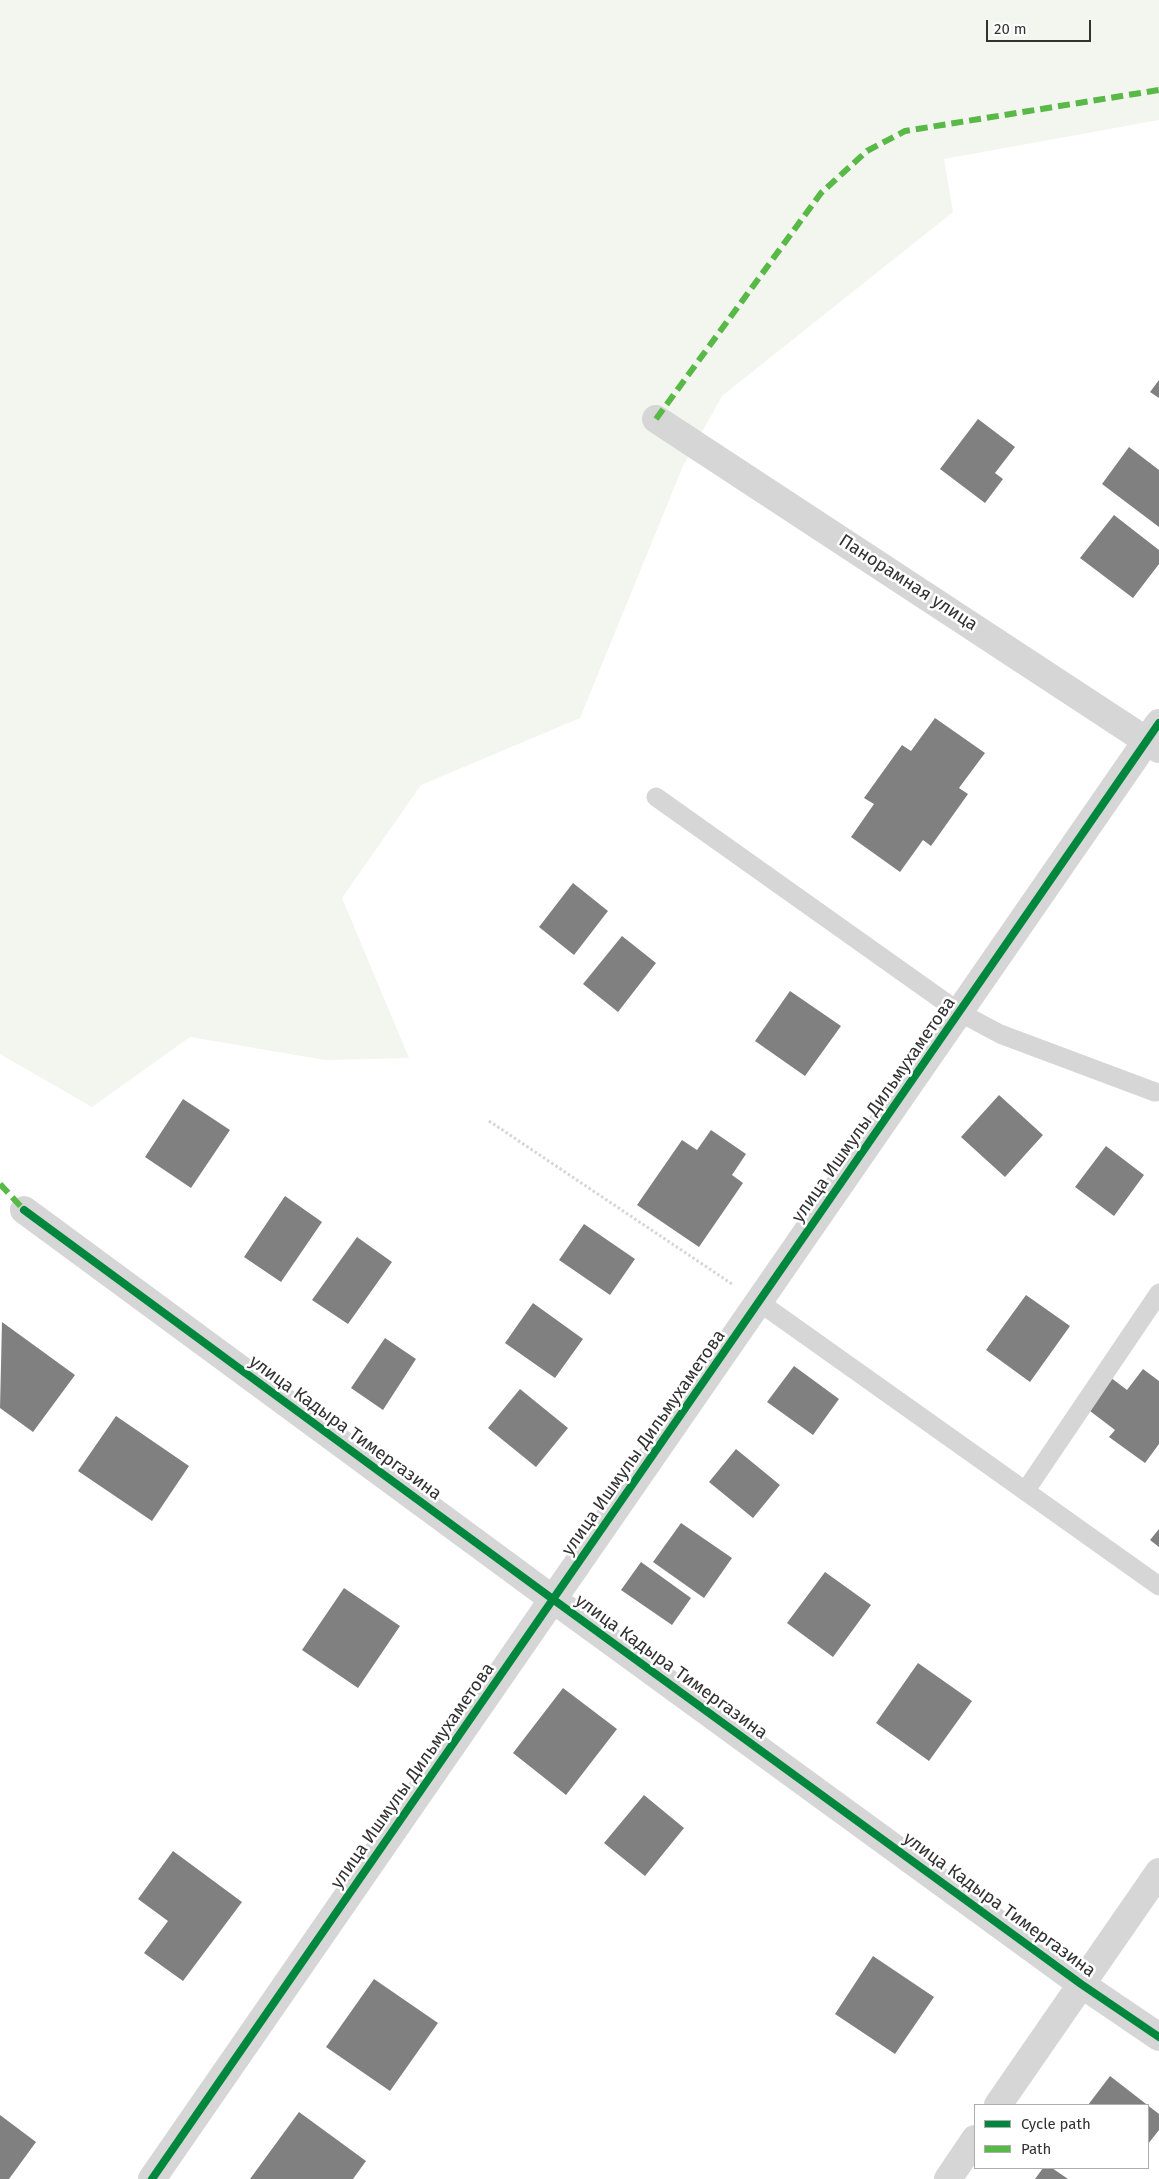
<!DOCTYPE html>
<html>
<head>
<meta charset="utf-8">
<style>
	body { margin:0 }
	#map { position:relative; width:1159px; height:2179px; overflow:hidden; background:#fff; font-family:"Fira Sans",sans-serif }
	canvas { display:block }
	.legend { position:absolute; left:974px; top:2104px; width:175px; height:65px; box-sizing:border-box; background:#fff; border:1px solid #adadad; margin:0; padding:6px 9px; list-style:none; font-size:15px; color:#323232 }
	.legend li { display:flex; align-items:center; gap:10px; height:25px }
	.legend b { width:25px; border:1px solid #adadad }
	.scale { position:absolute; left:986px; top:20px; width:105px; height:22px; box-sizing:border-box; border:2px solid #323232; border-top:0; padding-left:6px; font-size:15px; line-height:18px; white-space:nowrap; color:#323232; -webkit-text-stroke:4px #fff; paint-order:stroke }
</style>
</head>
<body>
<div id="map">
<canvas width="1159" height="2179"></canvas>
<ul class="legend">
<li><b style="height:6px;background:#00873e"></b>Cycle path</li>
<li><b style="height:6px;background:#58b947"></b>Path</li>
</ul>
<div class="scale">20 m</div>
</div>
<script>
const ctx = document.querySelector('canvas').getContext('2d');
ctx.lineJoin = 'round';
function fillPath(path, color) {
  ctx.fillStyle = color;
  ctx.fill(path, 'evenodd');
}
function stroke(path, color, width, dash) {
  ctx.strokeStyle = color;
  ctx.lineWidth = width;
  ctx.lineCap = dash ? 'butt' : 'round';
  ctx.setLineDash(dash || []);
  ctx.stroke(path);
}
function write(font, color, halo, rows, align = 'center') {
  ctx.font = font + ' "Fira Sans",sans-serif';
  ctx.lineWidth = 5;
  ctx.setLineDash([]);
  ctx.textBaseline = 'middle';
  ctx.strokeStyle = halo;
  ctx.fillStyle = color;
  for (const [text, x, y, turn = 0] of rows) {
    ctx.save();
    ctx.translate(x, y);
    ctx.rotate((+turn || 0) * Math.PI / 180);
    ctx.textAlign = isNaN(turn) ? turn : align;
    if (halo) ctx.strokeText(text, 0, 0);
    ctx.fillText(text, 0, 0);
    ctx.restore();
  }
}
fillPath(new Path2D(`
	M0 0H1159V120L944 159 953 212 722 396 683 466 580 718 421 785 342 898 409 1058 325 1060 190 1037 92 1107 0 1054Z`), '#f2f6ee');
fillPath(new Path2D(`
	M1159 380V398L1150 392Z
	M978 419 1015 447 995 473 1003 479 985 503 940 469Z
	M1129 447 1159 470V527L1102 484Z
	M1114 515 1159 550V564L1133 598 1080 558Z
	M935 718 985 753 959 788 968 794 931 846 923 840 900 872 851 837 874 804 864 798 902 745 911 751Z
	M573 883 608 911 574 955 539 927Z
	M622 936 656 963 618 1012 583 984Z
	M790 991 841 1026 805 1076 755 1041Z
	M999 1095 1043 1135 1005 1177 961 1137Z
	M183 1099 230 1130 191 1188 145 1157Z
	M711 1130 746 1154 732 1175 743 1183 699 1247 637 1205 682 1140 697 1150Z
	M1106 1146 1144 1175 1114 1216 1075 1187Z
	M285 1196 322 1222 281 1282 244 1257Z
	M584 1224 635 1259 610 1295 559 1260Z
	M357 1237 392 1262 348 1324 312 1300Z
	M1026 1295 1070 1326 1030 1382 986 1350Z
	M533 1303 583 1339 555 1378 505 1343Z
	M2 1322 75 1375 33 1432 0 1408Z
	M385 1338 416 1359 383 1410 351 1388Z
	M794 1366 839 1399 813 1435 767 1402Z
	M1143 1369 1159 1381V1444L1145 1463 1109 1437 1115 1430 1086 1408 1110 1377 1127 1390Z
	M520 1389 568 1428 536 1467 488 1428Z
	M116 1416 189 1466 152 1521 78 1471Z
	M736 1449 780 1485 753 1518 709 1482Z
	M681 1523 732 1558 704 1598 653 1562Z
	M1159 1529V1547L1150 1540Z
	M641 1562 691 1598 672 1625 621 1590Z
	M825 1572 871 1605 833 1657 787 1623Z
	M344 1588 400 1626 358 1688 302 1650Z
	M918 1663 972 1701 929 1761 876 1723Z
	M563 1688 617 1729 566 1795 513 1753Z
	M644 1795 684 1828 645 1876 604 1843Z
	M173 1851 242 1902 183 1981 144 1953 168 1921 138 1899Z
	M873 1956 934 1997 895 2054 835 2014Z
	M374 1979 438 2023 390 2091 326 2047Z
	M1110 2076 1159 2114V2130L1148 2144V2105H1088Z
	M299 2112 366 2161 353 2179H250Z
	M0 2115 36 2142 9 2179H0Z
	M1043 2168H1052L1068 2179H1035Z`), '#808080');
stroke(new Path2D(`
	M489 1121 732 1284`), '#d6d6d6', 3, [2.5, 2.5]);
stroke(new Path2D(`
	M656 797 959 1012 1000 1034 1155 1092
	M759 1302 1159 1586
	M1026 1490 1159 1293`), '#d6d6d6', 19);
stroke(new Path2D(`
	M656 419 1159 749
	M24 1210 554 1600 1081 1984 1159 2037
	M998 2105 1159 1872
	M152 2179 1159 723
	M948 2179 975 2139`), '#d6d6d6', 28);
stroke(new Path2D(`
	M656 419 821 193 867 151 905 131 1159 90
	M0 1184 24 1210`), '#58b947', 6, [12, 6]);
stroke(new Path2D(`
	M24 1210 554 1600 1081 1984 1159 2037
	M152 2179 1159 723`), '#00873e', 8);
write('18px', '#323232', '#fff', [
	["Панорамная улица",908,583,33],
	["улица Ишмулы Дильмухаметова",874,1110,-55],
	["улица Кадыра Тимергазина",345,1428,36],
	["улица Ишмулы Дильмухаметова",644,1443,-55],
	["улица Кадыра Тимергазина",671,1667,36],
	["улица Ишмулы Дильмухаметова",413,1776,-55],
	["улица Кадыра Тимергазина",999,1905,36]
]);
</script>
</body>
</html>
